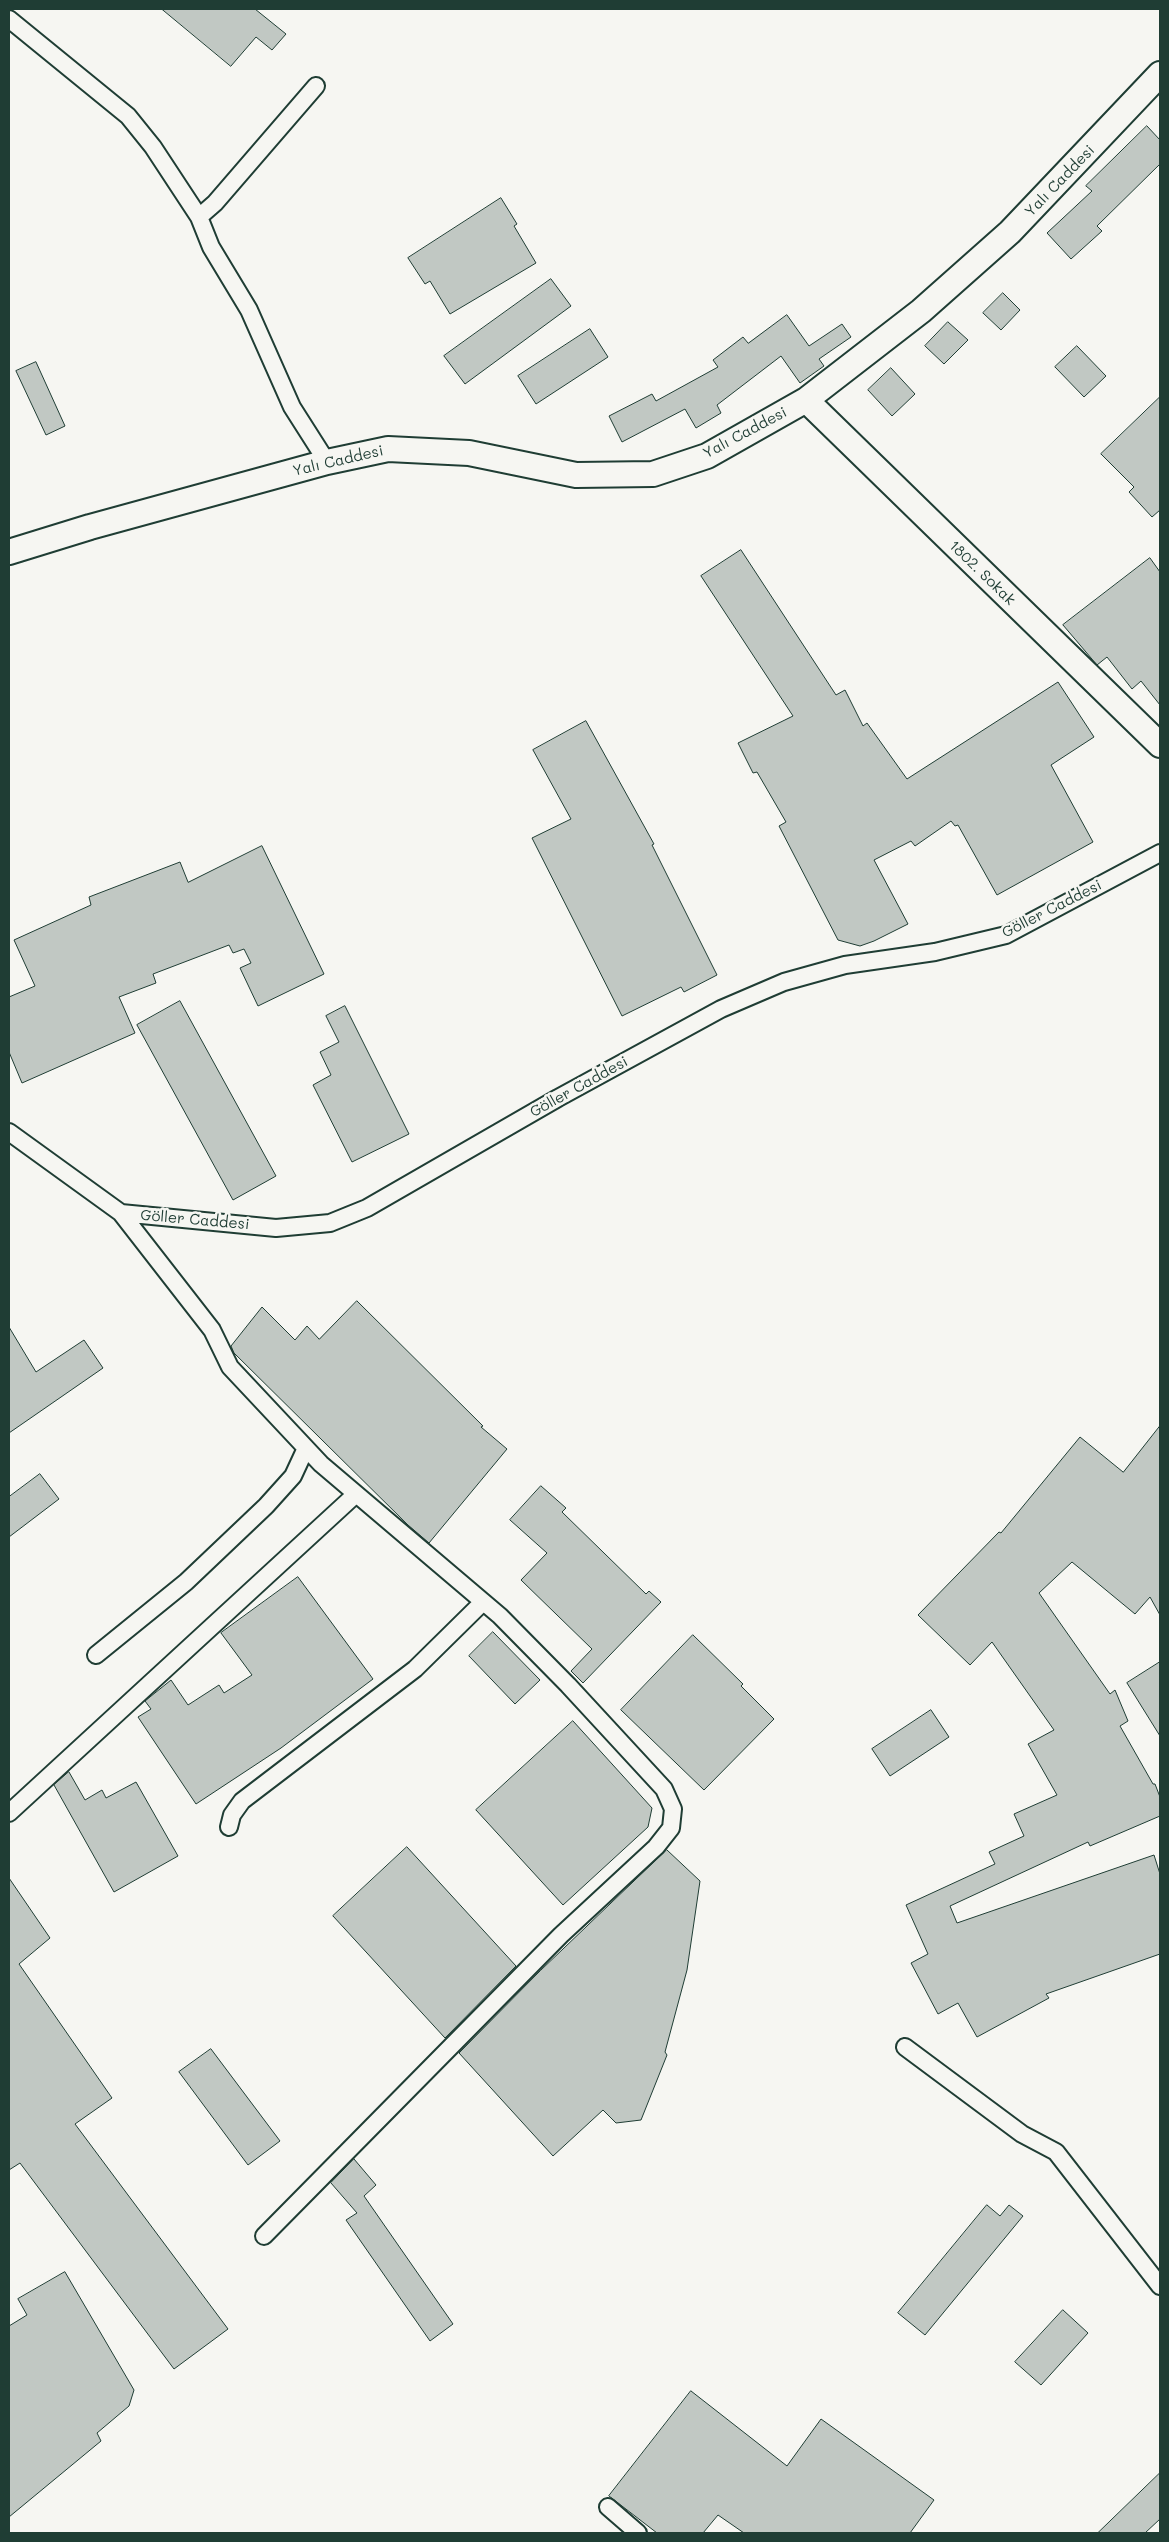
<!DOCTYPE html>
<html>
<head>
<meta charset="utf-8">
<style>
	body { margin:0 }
	#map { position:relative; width:1169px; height:2542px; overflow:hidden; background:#f6f6f2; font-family:Mali,sans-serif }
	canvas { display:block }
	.frame { position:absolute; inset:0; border:10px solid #1f3d34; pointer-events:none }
</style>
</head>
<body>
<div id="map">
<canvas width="1169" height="2542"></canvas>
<div class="frame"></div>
</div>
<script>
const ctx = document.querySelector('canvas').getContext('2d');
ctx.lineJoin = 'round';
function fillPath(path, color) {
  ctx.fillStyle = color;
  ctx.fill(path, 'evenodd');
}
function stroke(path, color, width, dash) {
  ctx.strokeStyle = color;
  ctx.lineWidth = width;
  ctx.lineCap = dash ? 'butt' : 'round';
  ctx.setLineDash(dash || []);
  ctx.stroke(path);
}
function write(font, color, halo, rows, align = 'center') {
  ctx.font = font + ' Mali,sans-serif';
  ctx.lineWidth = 5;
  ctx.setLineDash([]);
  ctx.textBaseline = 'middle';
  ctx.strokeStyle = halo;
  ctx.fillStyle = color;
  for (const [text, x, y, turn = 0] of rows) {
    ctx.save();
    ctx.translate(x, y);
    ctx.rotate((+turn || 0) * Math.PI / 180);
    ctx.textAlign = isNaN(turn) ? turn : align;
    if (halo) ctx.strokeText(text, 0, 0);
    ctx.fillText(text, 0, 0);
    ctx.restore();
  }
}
const building = new Path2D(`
	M162 9H255L286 34 272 50 256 37 231 66Z
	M1147 126 1160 140V164L1097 226 1102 231 1071 259 1047 233 1092 191 1086 186Z
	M501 198 517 224 514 226 536 263 450 314 430 281 425 284 408 258Z
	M551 279 571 306 465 384 444 356Z
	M1003 293 1020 310 1001 330 983 313Z
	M787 315 809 346 842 324 851 337 819 359 824 366 800 383 781 356 717 405 721 413 696 428 685 409 622 442 609 416 652 394 656 401 718 367 713 360 743 337 748 343Z
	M948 322 968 340 944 364 925 346Z
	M590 329 608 357 536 404 518 376Z
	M1077 346 1106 376 1084 397 1055 367Z
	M36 362 65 426 46 435 16 371Z
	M891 368 915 394 892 416 868 390Z
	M1160 397V510L1152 517 1129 492 1134 487 1101 454Z
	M741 550 836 695 845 690 863 726 867 723 907 779 1058 682 1094 737 1051 765 1093 842 997 895 958 825 955 826 951 821 915 846 911 841 874 860 908 924 874 941 860 946 838 940 779 826 786 822 757 772 753 773 738 743 793 716 701 576Z
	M1150 558 1160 572V705L1141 681 1132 689 1107 657 1097 665 1063 625Z
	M586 721 654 844 652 845 717 975 684 992 681 987 622 1016 532 838 571 819 533 750Z
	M262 846 324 974 258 1006 240 968 251 963 244 949 233 953 229 945 153 974 156 983 119 997 135 1033 22 1083 9 1052V997L35 986 14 940 91 905 89 897 180 862 188 882Z
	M180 1001 276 1176 233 1200 137 1025Z
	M345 1006 409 1134 352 1162 313 1085 331 1075 320 1052 339 1042 326 1016Z
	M357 1301 483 1426 481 1427 507 1449 429 1543 408 1525 234 1353 231 1346 262 1307 295 1340 307 1326 319 1339Z
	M9 1327 36 1372 84 1340 103 1368 9 1433Z
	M1160 1426V1615L1150 1597 1135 1614 1072 1562 1039 1593 1110 1694 1115 1690 1128 1721 1120 1726 1153 1784H1155L1160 1797V1816L1090 1846 1088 1842 950 1906 957 1923 1154 1855 1160 1874V1954L1046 1994 1049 1998 977 2037 958 2003 938 2014 911 1963 928 1954 906 1905 995 1864 989 1852 1024 1836 1014 1814 1057 1795 1028 1744 1054 1730 992 1642 970 1665 918 1615 999 1532 1001 1533 1080 1437 1123 1472Z
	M40 1474 59 1499 9 1537V1497Z
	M541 1486 566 1508 562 1512 646 1594 649 1591 661 1602 583 1683 571 1671 592 1649 521 1580 547 1553 510 1520Z
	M298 1577 373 1679 281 1748 196 1804 138 1717 151 1709 145 1701 171 1680 188 1705 219 1685 224 1693 252 1675 221 1633Z
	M493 1632 540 1680 515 1704 469 1656Z
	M693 1635 743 1684 741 1686 774 1719 704 1790 621 1710Z
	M1160 1662V1736L1127 1683Z
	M931 1710 949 1737 890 1776 872 1749Z
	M573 1721 652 1808 648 1827 563 1905 476 1810Z
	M69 1772 85 1800 102 1790 106 1798 136 1782 178 1856 114 1892 54 1785Z
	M407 1847 516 1966 445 2038 333 1916Z
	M667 1850 700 1881 687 1970 665 2052 667 2055 641 2120 616 2123 603 2110 553 2156 459 2053 540 1971Z
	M9 1878 50 1938 19 1964 112 2098 75 2124 228 2329 174 2369 20 2163 9 2170Z
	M211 2049 280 2141 248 2165 179 2072Z
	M354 2159 376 2185 364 2196 453 2324 430 2341 346 2220 357 2213 331 2183Z
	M987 2205 1000 2216 1009 2205 1023 2216 925 2335 898 2313Z
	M65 2272 134 2390 129 2406 97 2433 101 2441 9 2517V2326L27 2315 18 2299Z
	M1063 2310 1088 2333 1041 2385 1015 2362Z
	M691 2391 787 2466 821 2419 934 2500 910 2533H744L718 2515 703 2533H657L609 2496Z
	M1160 2473V2519L1145 2533H1098Z`);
fillPath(building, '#c1c8c3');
stroke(building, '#1f3d34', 1);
const street = new Path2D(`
	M9 19 128 116 153 147 199 217 211 247 249 310 292 407 327 462
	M199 217 215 203 316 86
	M9 1132 121 1213 276 1228 330 1223 367 1208 558 1098 721 1009 784 982 845 965 935 952 1006 935 1160 853
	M121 1213 212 1330 230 1367 321 1464 500 1616 568 1685 664 1789 673 1809 671 1828 656 1847 561 1935 264 2236
	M96 1655 186 1582 266 1506 293 1476 306 1448
	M9 1813 356 1494
	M229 1827 232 1815 242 1801 415 1669 483 1602
	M905 2047 1022 2134 1056 2152 1160 2286
	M608 2507 638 2533`);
const secondary = new Path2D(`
	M806 400 1160 745
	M9 552 90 527 327 462 388 449 469 453 576 475 653 474 707 456 806 400 921 311 1010 232 1160 74`);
stroke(street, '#1f3d34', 20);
stroke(secondary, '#1f3d34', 28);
stroke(street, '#f6f6f2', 16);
stroke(secondary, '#f6f6f2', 24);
write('15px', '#1f3d34', '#f6f6f2', [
	["Yalı Caddesi",1060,181,-46],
	["Yalı Caddesi",745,433,-28],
	["Yalı Caddesi",338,461,-13],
	["1802. Sokak",982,573,44],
	["Göller Caddesi",1052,909,-27],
	["Göller Caddesi",579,1087,-29],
	["Göller Caddesi",195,1220,5]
]);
</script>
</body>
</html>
